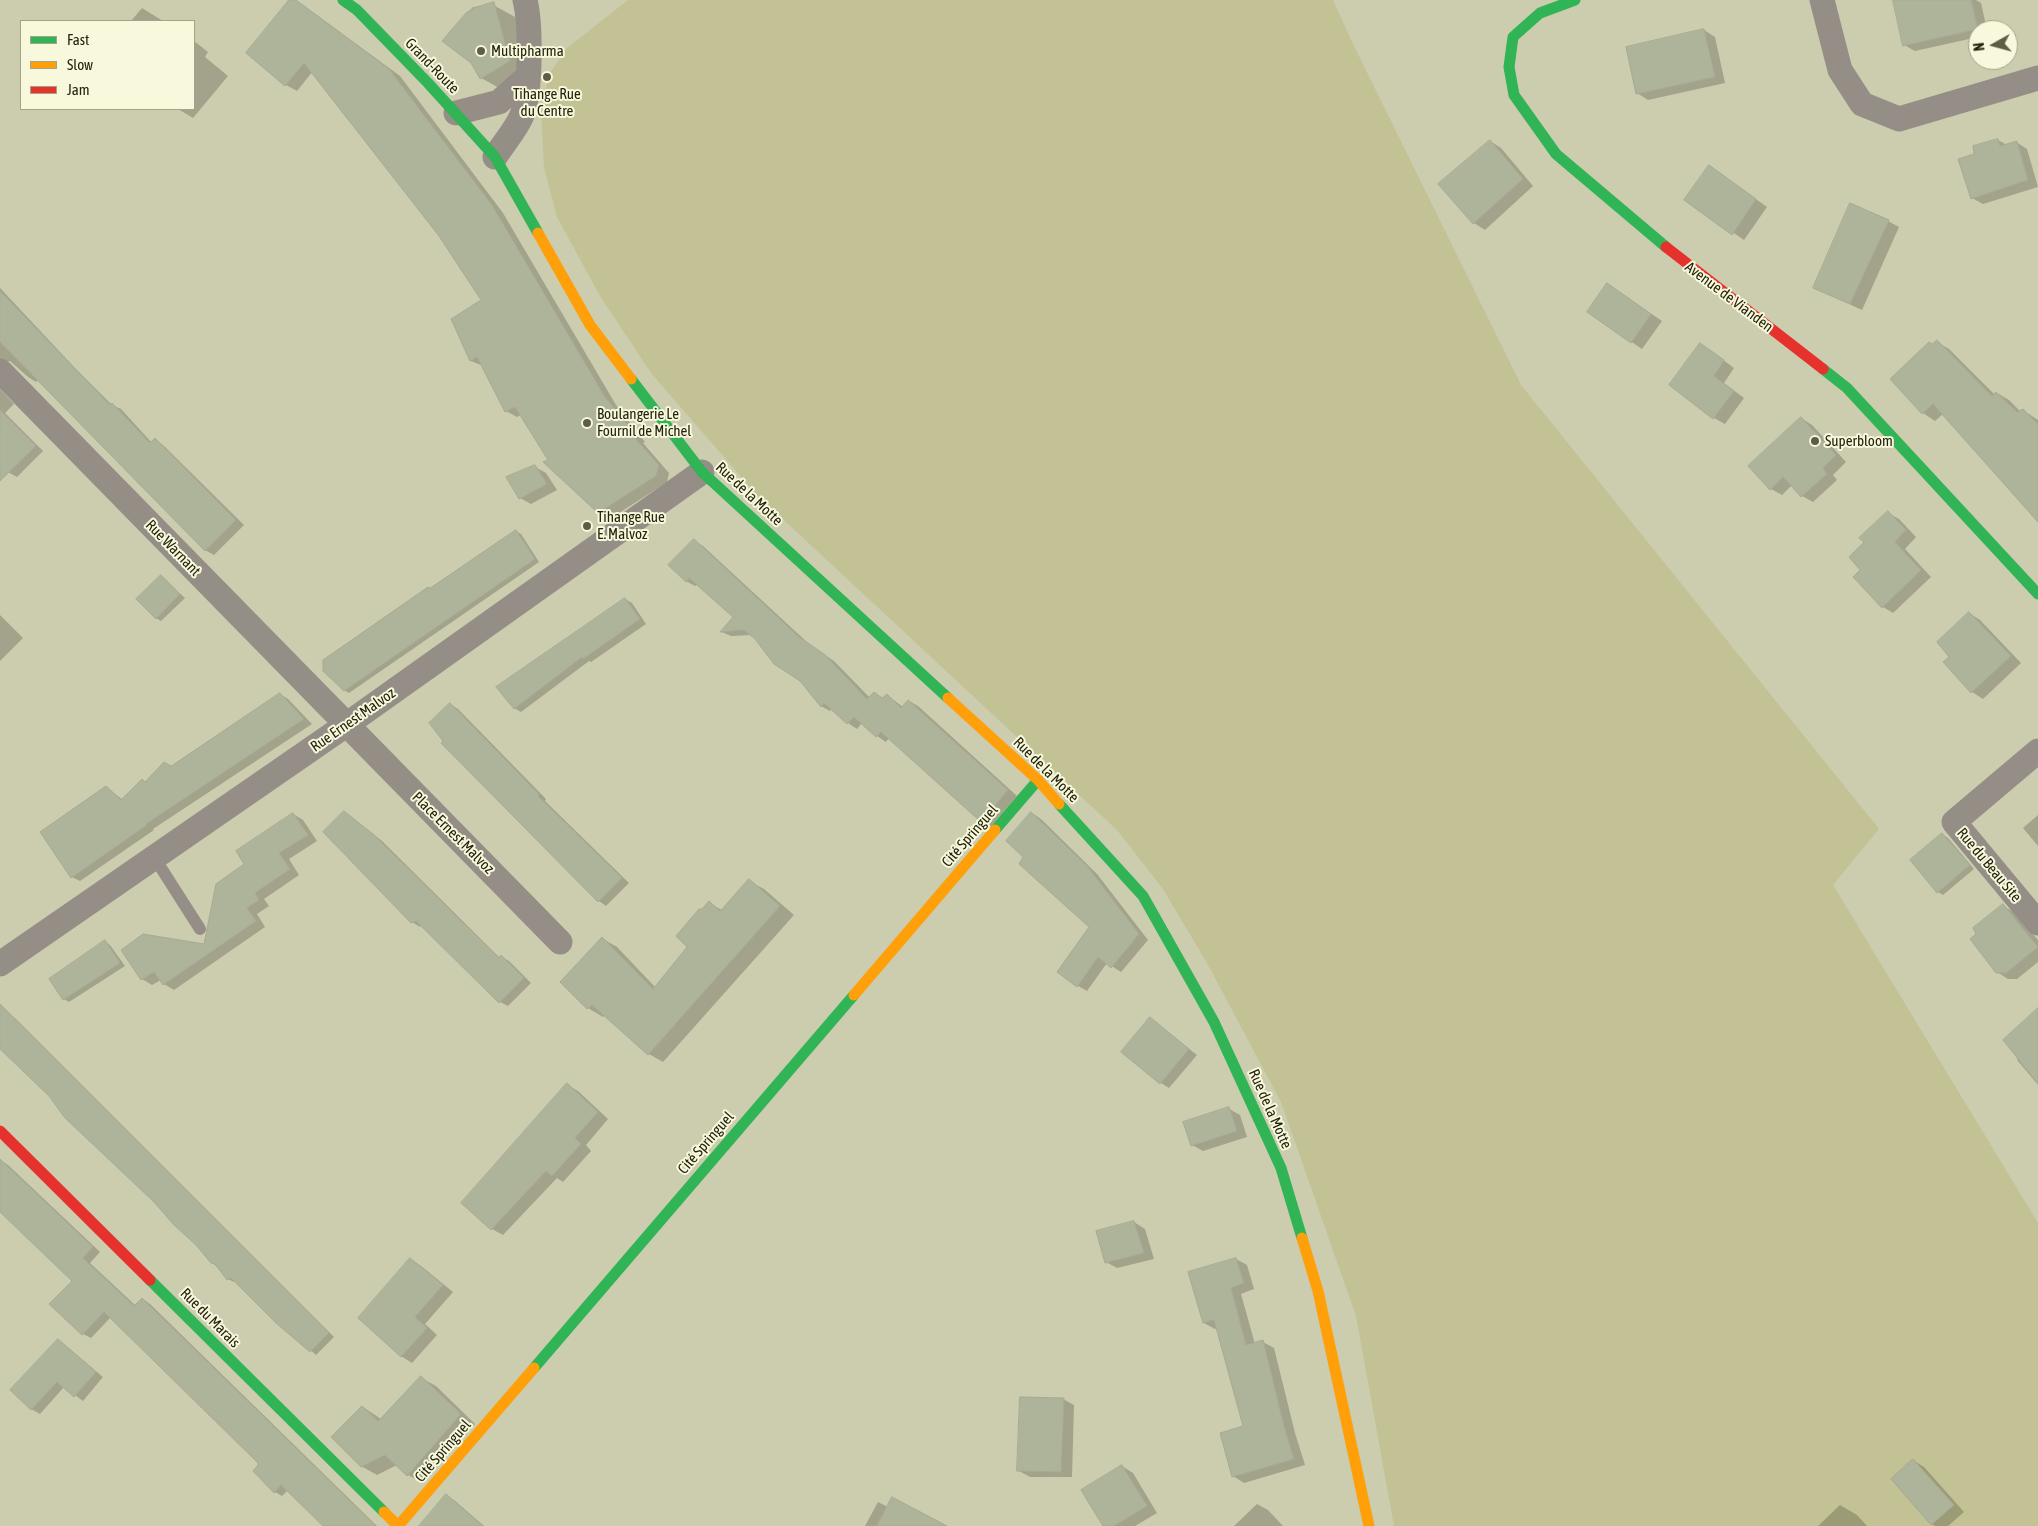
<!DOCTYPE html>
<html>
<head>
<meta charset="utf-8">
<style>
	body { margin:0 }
	#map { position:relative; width:2038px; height:1526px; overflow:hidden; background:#ccccaf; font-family:"Asap Condensed",sans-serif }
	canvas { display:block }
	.legend { position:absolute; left:20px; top:20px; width:175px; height:90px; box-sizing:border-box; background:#f7f8dc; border:1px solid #a2a389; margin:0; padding:6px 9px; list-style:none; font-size:15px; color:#23230d }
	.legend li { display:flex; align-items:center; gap:10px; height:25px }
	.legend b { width:25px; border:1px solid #a2a389 }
	.north { position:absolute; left:1968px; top:20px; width:50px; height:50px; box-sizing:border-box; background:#f7f8dc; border:1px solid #a2a389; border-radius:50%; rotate:263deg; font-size:14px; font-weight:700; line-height:20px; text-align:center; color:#23230d }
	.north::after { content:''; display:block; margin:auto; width:18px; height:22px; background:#5e5e46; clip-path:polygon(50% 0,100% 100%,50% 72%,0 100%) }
</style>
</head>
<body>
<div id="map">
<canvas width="2038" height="1526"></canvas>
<ul class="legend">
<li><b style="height:6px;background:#30b455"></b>Fast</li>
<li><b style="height:6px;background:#ff9f0a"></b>Slow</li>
<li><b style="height:6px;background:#e5322d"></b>Jam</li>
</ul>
<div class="north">N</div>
</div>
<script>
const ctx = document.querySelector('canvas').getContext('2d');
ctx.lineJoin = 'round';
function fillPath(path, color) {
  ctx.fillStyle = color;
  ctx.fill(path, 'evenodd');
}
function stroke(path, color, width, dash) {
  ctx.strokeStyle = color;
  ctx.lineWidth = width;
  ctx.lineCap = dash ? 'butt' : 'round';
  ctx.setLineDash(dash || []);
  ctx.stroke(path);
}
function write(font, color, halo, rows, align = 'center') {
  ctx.font = font + ' "Asap Condensed",sans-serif';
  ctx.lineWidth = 4;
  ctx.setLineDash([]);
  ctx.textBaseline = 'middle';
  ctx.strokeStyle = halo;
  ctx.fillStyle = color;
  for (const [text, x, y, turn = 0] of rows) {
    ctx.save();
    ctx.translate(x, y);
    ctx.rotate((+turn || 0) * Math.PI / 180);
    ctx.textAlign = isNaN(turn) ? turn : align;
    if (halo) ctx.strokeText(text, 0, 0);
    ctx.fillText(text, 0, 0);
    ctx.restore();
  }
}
fillPath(new Path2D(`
	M628 0H1333L1352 42 1521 385 1879 829 1833 885 2038 1223V1526H1394L1356 1316 1281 1102 1207 963 1163 889 1117 830 757 495 651 373 600 296 557 217 544 167 541 109 550 73 566 49Z`), '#c2c294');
fillPath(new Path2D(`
	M291 0 303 5 400 76 503 213 616 405 645 442 643 443 669 473 667 482 610 519 599 512 546 462 550 461 521 415 517 417 506 411 483 366 471 361 452 319 483 301 440 235 313 71 297 91 286 85 247 52Z
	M1894 0H1976L1981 3 1987 30H1978V37L1915 51 1904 45Z
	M495 6 517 18 532 73 503 90 481 78 472 62 443 40 473 7Z
	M142 8 158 18 163 21H131Z
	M1704 30 1715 37 1725 83 1648 100 1637 93Z
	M194 41 208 52 205 57 228 76 193 118 178 109H194Z
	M1998 140 2007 145 2016 142 2027 149 2038 187 1983 204 1972 198Z
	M1490 141 1501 148 1533 186 1485 230 1474 223Z
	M1720 173 1767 207 1744 240 1685 200Z
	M1888 221 1899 227 1862 310 1825 293Z
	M1607 284 1662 321 1642 349 1588 312Z
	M0 288 75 368 112 405 121 409 152 443 155 440 163 445 244 525 214 555 205 550 38 380 36 382 28 377 10 361 0 364Z
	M1937 342 1949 349 1995 395 1997 393 2009 400 2020 411 2023 410 2038 420V521L1943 414 1935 421 1923 413 1892 379Z
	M1711 351 1734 368 1724 383 1744 398 1725 424 1714 418Z
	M0 389 14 404 5 413 43 451 17 477 8 472 0 464Z
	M1801 418 1812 425 1846 462 1833 475 1837 480 1813 502 1802 496 1792 485 1782 495 1771 489Z
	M535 467 546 473 557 490 531 504 520 498Z
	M1888 513 1899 519 1916 537 1905 549 1931 577 1893 613 1883 607 1862 570 1865 542Z
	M516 531 521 534 539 562 349 693 344 690 430 589Z
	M694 541 703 546 809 644 834 661 870 698 874 693 883 698 887 695 903 707 909 701 918 706 1017 796 991 826 982 821 889 738 886 742 877 736 862 723 857 729 848 723 832 709 830 711 821 706 801 680 751 635 731 636 722 632 735 617 698 584 695 586 686 581Z
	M161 577 185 598 161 621 156 618Z
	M625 599 632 603 646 624 591 662 589 661 521 712 514 708Z
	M1969 613 1980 620 2021 663 1983 699 1972 692 1951 657Z
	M0 615 23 638 0 661Z
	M280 694 288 699 312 724 153 829 154 830 80 881 72 877 106 787 123 800 145 783 171 767Z
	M450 704 458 709 546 799 545 801 629 883 606 906 599 901 444 741Z
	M1032 813 1041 819 1097 874 1148 940 1121 972 1107 963 1087 991 1078 986 1091 927 1024 857Z
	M293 814 303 820 317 841 289 859 299 875 264 899 269 906 257 914 265 927 174 990 164 984 161 980 152 985 142 979 122 950 205 946 246 864Z
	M2038 815V846L2023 828Z
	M351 817 382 841 500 958 502 957 509 961 531 983 508 1006 500 1002 422 925 420 927 412 922Z
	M1943 835 1948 838 1974 869 1943 895 1938 892Z
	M749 881 764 889 794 915 663 1062 649 1054 605 1014 603 1017 588 1008 562 982 603 939 617 947 656 988 688 947 702 910 709 903 722 910Z
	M2003 906 2014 912 2038 940V962L2017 979H2008L1997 972Z
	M105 942 110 945 125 966 69 1002 64 999Z
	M2038 1013V1085L2017 1060Z
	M0 1015H9L15 1018 334 1337 316 1355 235 1281 234 1282 228 1279 155 1201 0 1047Z
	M1150 1019 1197 1055 1169 1088 1161 1083Z
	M567 1085 578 1091 608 1119 586 1145 591 1151 563 1182 557 1178 503 1235 492 1229Z
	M1229 1109 1240 1115 1247 1137 1203 1151 1192 1145Z
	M1 1161 8 1165 100 1252 90 1263 136 1306 143 1299 150 1304 377 1526H325L288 1490 282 1496 275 1492 259 1463 111 1317 91 1338 83 1334 73 1281 0 1211Z
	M1134 1222 1145 1229 1154 1259 1117 1268 1106 1262Z
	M410 1259 421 1266 453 1292 425 1324 437 1335 412 1363 401 1356Z
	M1236 1259 1247 1265 1254 1289 1241 1294 1255 1344 1263 1342 1274 1348 1295 1433 1305 1465 1244 1483 1233 1476 1244 1427 1218 1328 1215 1329 1204 1323Z
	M58 1341 66 1346 103 1377 83 1401 64 1387 40 1414 31 1409Z
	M421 1378 436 1386 475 1424 423 1483 408 1475 397 1465 377 1475 361 1466 363 1407 381 1419Z
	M1063 1399 1074 1405 1072 1477H1030L1019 1471Z
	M1913 1460 1924 1467 1964 1512 1948 1526H1935L1932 1524 1892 1479Z
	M1122 1466 1133 1473 1157 1513 1135 1526H1104Z
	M446 1496 454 1500 484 1526H420Z
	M878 1502 888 1507 932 1526H865Z
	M1257 1504 1268 1510 1283 1526H1234Z
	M1840 1505 1857 1515 1867 1526H1818Z`), '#0003');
const building = new Path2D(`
	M289 0H296L389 69 492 205 605 397 636 435 633 436 659 465 656 476 598 513 543 462 548 460 515 407 505 412 477 357 470 361 451 319 481 300 439 236 304 63 285 86 246 53Z
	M1893 0H1971L1978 29 1903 46Z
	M494 2 510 61 480 79 471 63 442 41 466 13 474 8Z
	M1704 29 1715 77 1636 94 1626 47Z
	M1998 139 2000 146 2017 141 2028 180 1971 199 1958 159 1974 154 1973 146Z
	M1490 140 1523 179 1473 224 1438 184Z
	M1709 165 1756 199 1732 235 1684 200Z
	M1850 203 1889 220 1850 304 1813 288Z
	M1607 283 1651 314 1631 343 1587 312Z
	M0 291 110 405 112 403 150 443 155 438 236 520 205 551 0 342Z
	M1937 340 1992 396 1996 392 2017 412 2023 409 2038 424V522L1933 404 1922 414 1890 379 1929 342 1932 344Z
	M1700 343 1724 360 1714 376 1734 391 1713 419 1669 385Z
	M0 410 36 446 0 481Z
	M1801 417 1836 455 1823 468 1827 474 1801 497 1783 477 1770 490 1748 466Z
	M535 465 547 484 519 499 506 477Z
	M1888 511 1906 530 1895 542 1921 570 1882 608 1853 577 1860 570 1849 557 1864 542 1859 538Z
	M516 530 535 559 344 691 323 671V660L428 587 430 588Z
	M694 539 799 637 824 654 867 699 874 692 882 698 887 694 901 708 908 700 1008 790 981 822 881 732 876 737 854 717 847 724 824 703 821 707 800 681 774 664 755 639 744 630 720 632 733 617 689 578 686 582 668 565Z
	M161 575 180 594 156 619 136 599Z
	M625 598 640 619 583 659 582 657 514 709 496 687Z
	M1969 612 2011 656 1971 693 1943 662 1949 657 1937 642Z
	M280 693 304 719 146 824 147 825 71 878 40 832 106 786 121 800 142 779 145 782 164 762 171 766Z
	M450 703 539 794 538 796 622 878 598 902 441 743 443 741 429 723Z
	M344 811 374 835 499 958 501 955 524 978 499 1003 416 921 411 923 323 832Z
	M1031 812 1088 867 1139 934 1111 968 1098 957 1077 987 1057 972 1089 927 1019 864 1023 857 1006 841Z
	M293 813 308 835 279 853 290 869 255 893 259 900 247 908 256 921 163 985 154 972 141 980 121 950 143 934 204 944 216 884 244 864 236 851Z
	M1942 833 1970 865 1937 893 1910 860Z
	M749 879 780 906 648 1055 592 1005 587 1009 560 982 602 937 653 989 687 947 676 936 699 909H702L709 901 720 911Z
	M2003 904 2038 947 2006 973H1996L1970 939 1976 934 1973 928Z
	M105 940 120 963 63 1000 49 979Z
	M0 1004 329 1333 310 1352 276 1323 231 1278 227 1280 215 1264 211 1263 196 1245 174 1225 154 1202 65 1118 49 1096 0 1049Z
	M2038 1008V1084L2003 1040Z
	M1150 1017 1189 1049 1160 1084 1121 1052Z
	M567 1083 598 1112 575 1138 581 1144 552 1176 546 1171 491 1230 461 1203Z
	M1229 1107 1237 1131 1191 1146 1183 1122Z
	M0 1159 93 1247 83 1258 134 1306 142 1298 376 1526H323L281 1485 274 1493 253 1471 258 1465V1463L104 1312 82 1335 49 1304 72 1281 0 1212Z
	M1134 1221 1144 1253 1105 1263 1096 1231Z
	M410 1258 443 1285 415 1317 427 1328 401 1357 358 1318Z
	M1236 1258 1244 1283 1231 1288 1246 1345 1263 1340 1284 1426 1294 1459 1232 1477 1220 1433 1243 1426 1214 1320 1203 1323 1188 1272Z
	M58 1339 96 1372 74 1397 57 1382 31 1410 10 1390Z
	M421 1376 461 1414 407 1476 385 1455 361 1467 331 1437 362 1406 378 1421Z
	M1020 1397 1064 1398 1061 1472 1017 1471Z
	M1913 1459 1954 1505 1931 1525 1891 1479Z
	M1122 1465 1147 1506 1114 1526H1103L1081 1490Z
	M446 1494 483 1526H419Z
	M892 1497 947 1526H877Z`);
fillPath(building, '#aeb49a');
stroke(building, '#a6aa94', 1);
stroke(new Path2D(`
	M154 857 200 929`), '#958e86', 12);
stroke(new Path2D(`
	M1822 0 1840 70 1862 104 1899 119 2038 78
	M456 113 499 102 528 76
	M495 157C503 144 517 128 522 115 531 92 531 24 525 0
	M0 371 560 942
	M2038 751 1954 822 2038 923
	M0 964 346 725 702 472`), '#958e86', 25);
stroke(new Path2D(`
	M343 0 357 10 428 83 495 157 538 233
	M1575 0 1540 13 1513 37 1509 67 1514 95 1556 154 1666 247
	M1823 369 1847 388 2038 594
	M631 379 702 472 948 698
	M1059 804 1143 896 1214 1022 1281 1168 1302 1238
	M995 830 1038 780
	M150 1280 384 1512
	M534 1368 854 995`), '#30b455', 11);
stroke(new Path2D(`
	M538 233 590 325 631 379
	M948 698 1038 780 1059 804
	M854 995 995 830
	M1302 1238 1318 1291 1369 1526
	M384 1512 398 1526 534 1368`), '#ff9f0a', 11);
stroke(new Path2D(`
	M1666 247 1823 369
	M0 1131 150 1280`), '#e5322d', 11);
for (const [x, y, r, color] of [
	[481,51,5,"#5e5e46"],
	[547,77,5,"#5e5e46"],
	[587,423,5,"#5e5e46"],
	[1815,441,5,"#5e5e46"],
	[587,526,5,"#5e5e46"]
]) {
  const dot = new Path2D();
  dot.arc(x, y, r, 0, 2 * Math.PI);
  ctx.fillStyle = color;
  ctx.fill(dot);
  stroke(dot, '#f7f8dc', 2);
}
write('15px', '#23230d', '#f7f8dc', [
	["Multipharma",491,51],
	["Tihange Rue",547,94,"center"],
	["du Centre",547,111,"center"],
	["Boulangerie Le",597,414],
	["Fournil de Michel",597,431],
	["Superbloom",1825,441],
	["Tihange Rue",597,517],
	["E. Malvoz",597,534]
], 'left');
write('15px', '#23230d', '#f7f8dc', [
	["Grand-Route",432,66,46],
	["Avenue de Vianden",1729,297,37],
	["Rue de la Motte",749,494,43],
	["Rue Warnant",173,548,46],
	["Rue Ernest Malvoz",353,720,-35],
	["Rue de la Motte",1046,770,45],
	["Place Ernest Malvoz",453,833,45],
	["Cité Springuel",970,836,-49],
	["Rue du Beau Site",1989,865,50],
	["Rue de la Motte",1270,1109,66],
	["Cité Springuel",706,1143,-49],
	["Rue du Marais",210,1318,45],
	["Cité Springuel",443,1451,-49]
]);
</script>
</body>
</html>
